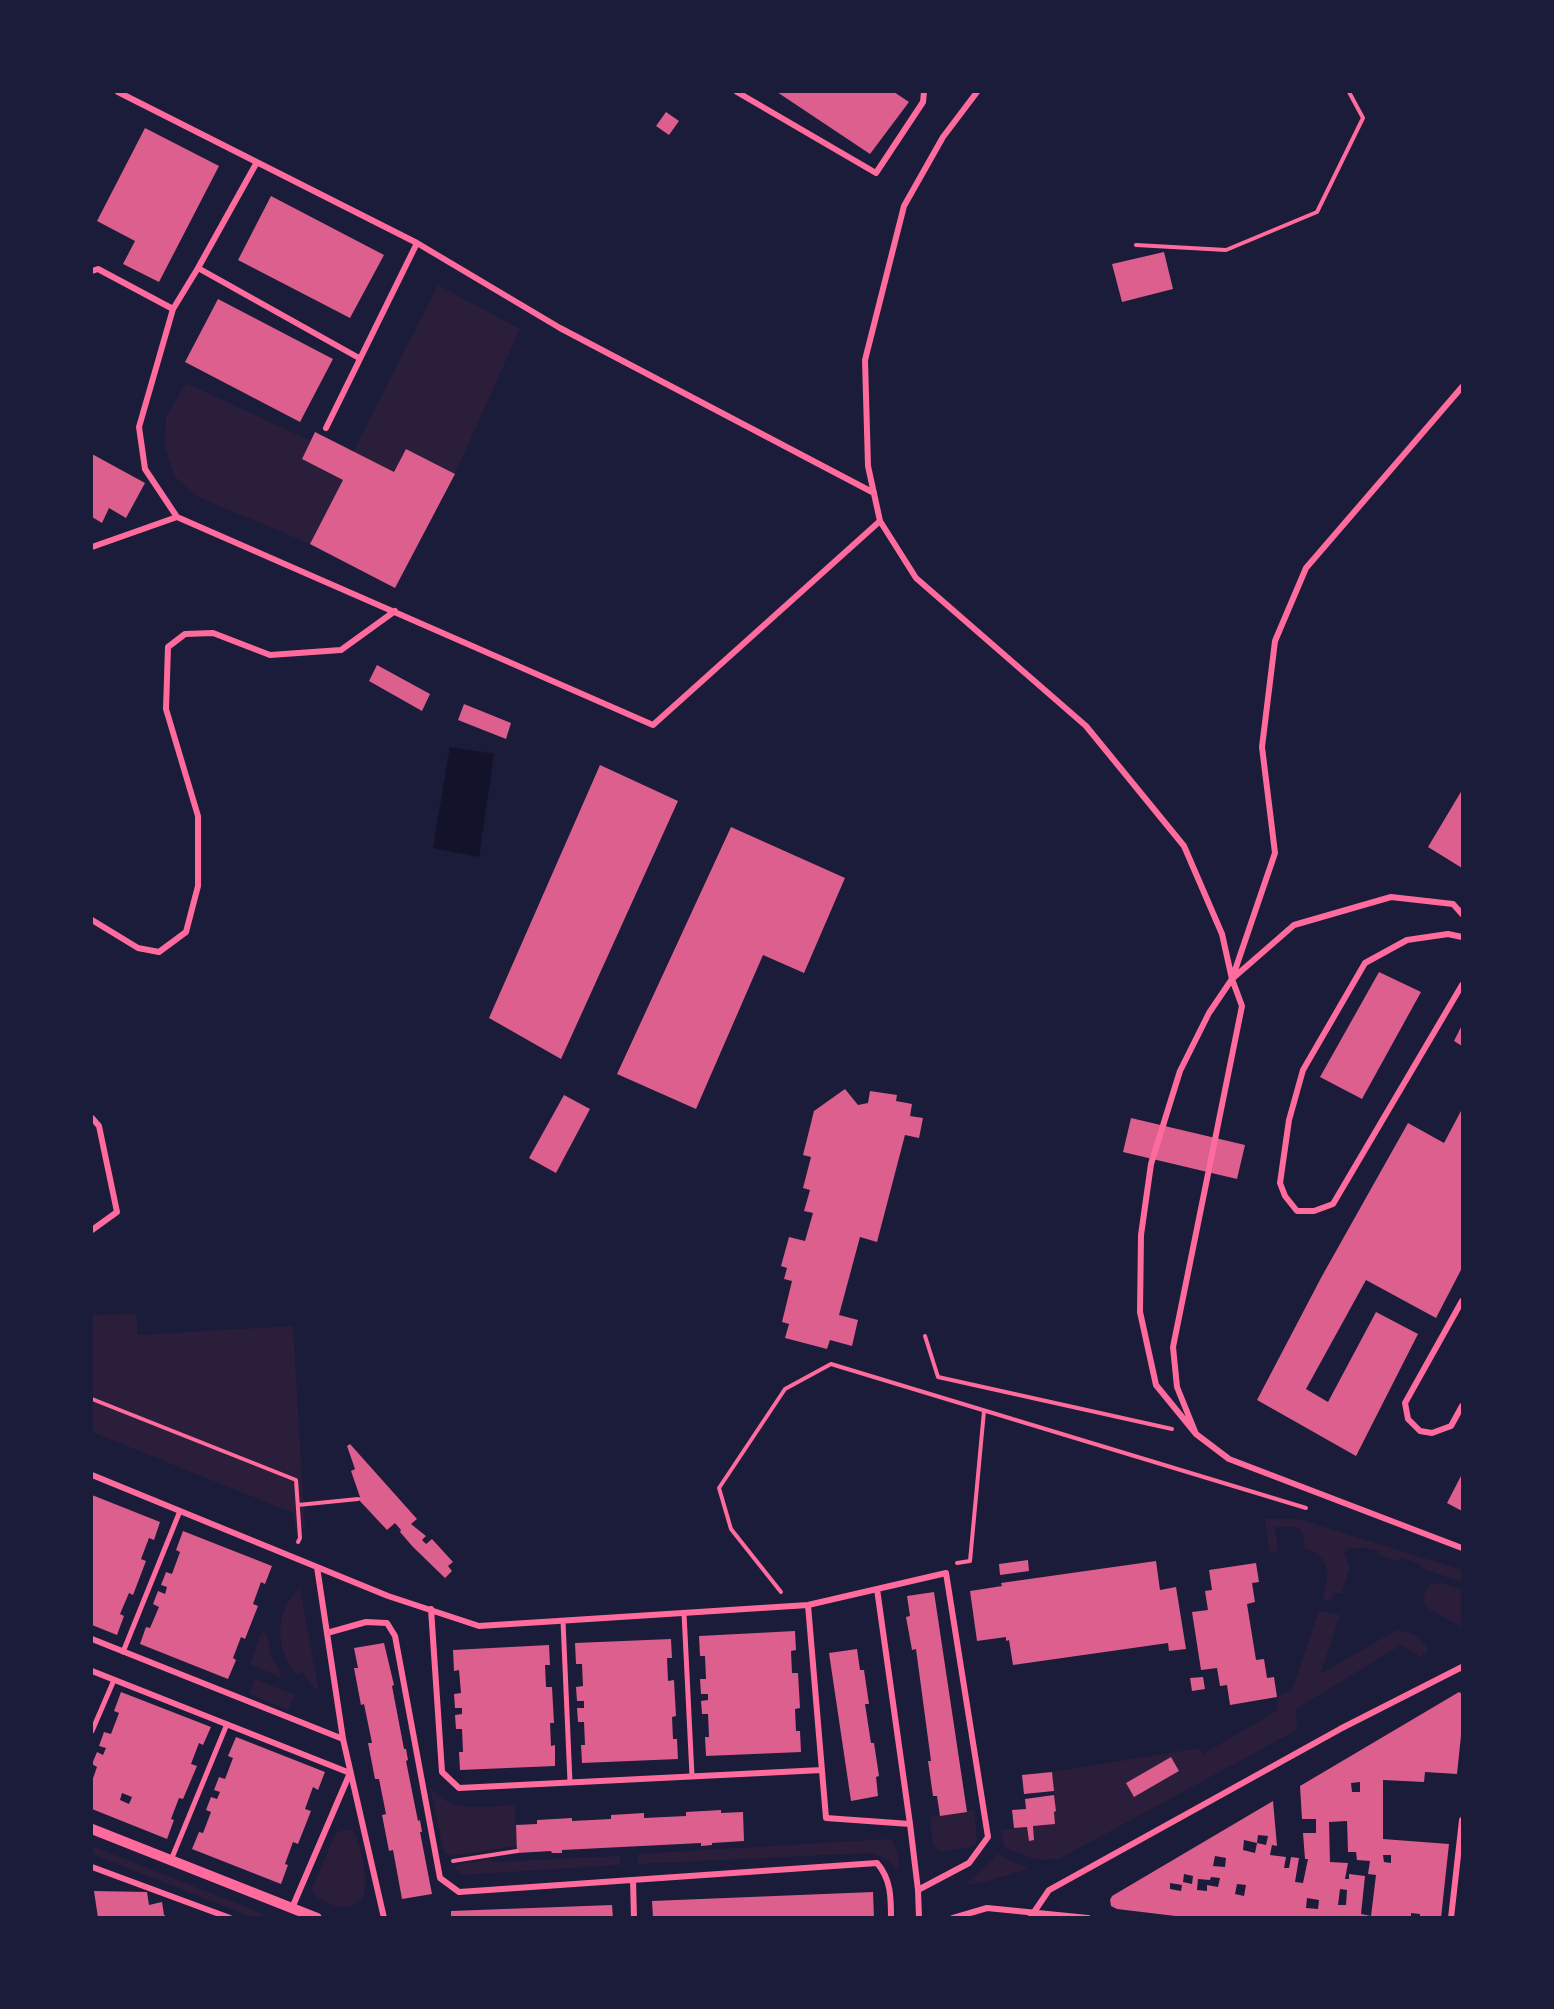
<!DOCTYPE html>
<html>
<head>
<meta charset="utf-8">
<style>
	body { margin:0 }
	#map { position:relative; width:1554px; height:2009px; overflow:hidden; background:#1b1b3a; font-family:"Asap Condensed",sans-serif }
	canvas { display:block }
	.frame { position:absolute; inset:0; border:93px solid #1b1b3a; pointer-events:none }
</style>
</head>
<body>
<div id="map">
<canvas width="1554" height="2009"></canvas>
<div class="frame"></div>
</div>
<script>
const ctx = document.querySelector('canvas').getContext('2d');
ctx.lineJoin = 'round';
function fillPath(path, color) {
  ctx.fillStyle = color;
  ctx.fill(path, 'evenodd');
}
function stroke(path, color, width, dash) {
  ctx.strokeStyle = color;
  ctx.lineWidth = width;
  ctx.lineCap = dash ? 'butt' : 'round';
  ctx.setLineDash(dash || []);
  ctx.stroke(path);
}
fillPath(new Path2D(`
	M438 285 520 329 455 474 406 449 394 472 353 452Z
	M186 383 311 441 302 459 343 480 310 544 196 496 175 477 165 447 166 417Z
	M136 1314 138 1335 293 1326 305 1529H295L293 1513 92 1432V1315Z
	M1265 1519H1295L1305 1521 1462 1570V1582L1421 1568 1420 1564 1401 1558 1398 1561 1379 1555 1378 1551 1361 1547 1357 1549 1351 1547 1344 1553 1350 1567 1342 1593H1333L1331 1601 1323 1600C1330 1575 1332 1558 1304 1548 1306 1524 1295 1527 1275 1527L1278 1551 1269 1552Z
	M1443 1583 1462 1590V1627L1430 1610 1425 1605C1423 1596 1424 1591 1431 1584Z
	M300 1588 318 1688 316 1689 302 1672 296 1675C275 1649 274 1611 300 1588Z
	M1319 1611 1340 1615 1321 1673 1397 1630C1411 1632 1423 1637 1428 1651L1422 1656H1419L1401 1645 1296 1709 1297 1730 1059 1859 1037 1860 1004 1847 1001 1830 1027 1827 1029 1840H1034L1033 1826 1056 1811 1052 1772 1200 1748 1203 1754 1278 1710 1277 1697 1292 1690ZM1171 1757 1179 1771 1135 1797 1126 1783Z
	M264 1632 267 1635 271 1656 282 1674 279 1677 250 1664 261 1633Z
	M255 1679 295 1695 288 1710 249 1694Z
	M430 1787C453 1815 483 1806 515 1805L517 1846 451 1856 444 1853Z
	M974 1810 977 1839 975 1844 971 1847 942 1851 937 1849 933 1843 930 1817Z
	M344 1830H353C361 1844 369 1882 363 1898 358 1902 352 1907 345 1907 336 1908 314 1898 311 1890L336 1833Z
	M888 1839C899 1844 898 1859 899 1869H896L887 1859 871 1853 638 1864V1854Z
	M92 1846 271 1917H251L92 1854Z
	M998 1854 1028 1869 981 1883 966 1884Z
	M620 1856 621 1865 462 1875 456 1870V1865L491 1859 492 1862Z`), '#2a1e3b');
fillPath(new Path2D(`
	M450 747 494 754 479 857 433 848Z`), '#12122b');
fillPath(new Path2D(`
	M777 92H894L909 102 870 154Z
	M666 112 679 121 669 135 656 126Z
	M145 128 219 166 159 282 123 264 135 241 97 221Z
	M271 196 384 255 350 318 238 260Z
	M1164 252 1173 289 1122 302 1112 264Z
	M218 299 333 359 300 422 185 362Z
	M315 432 394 472 406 449 455 474 395 588 310 544 343 480 302 459Z
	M92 454 145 483 126 518 109 508 102 523 92 517Z
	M377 665 430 694 422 711 369 681Z
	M464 704 511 723 506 739 458 720Z
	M600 765 678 801 561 1059 489 1018Z
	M1462 790V868L1428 847Z
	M731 827 845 878 804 973 763 955 696 1109 617 1074Z
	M1379 972 1421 992 1362 1099 1320 1077Z
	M1462 1025V1046L1454 1041Z
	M845 1089 858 1105 868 1103 870 1091 897 1095 896 1101 912 1104 910 1116 923 1118 919 1138 905 1135 877 1242 860 1237 839 1315 858 1320 852 1346 830 1340 827 1349 785 1338 789 1324 782 1322 792 1281 784 1279 787 1268 781 1266 789 1237 805 1241 813 1213 804 1211 810 1190 803 1188 811 1157 803 1155 814 1111Z
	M564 1095 590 1109 556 1173 529 1158Z
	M1462 1109V1268L1436 1318 1366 1280 1306 1389 1328 1402 1376 1312 1418 1334 1356 1456 1257 1400 1322 1276 1408 1123 1444 1143Z
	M1131 1118 1245 1145 1237 1179 1123 1152Z
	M350 1444 417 1519 411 1524 426 1536 422 1540 426 1544 432 1539 453 1562 448 1566 452 1571 445 1578 413 1547 400 1532 401 1530 395 1523 387 1530 358 1499 360 1497 351 1471 355 1469 347 1446Z
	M1462 1474V1511L1447 1503Z
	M92 1495 160 1522 154 1540 149 1538 141 1559 146 1561 133 1595 129 1593 120 1614 124 1616 117 1635 92 1625Z
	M183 1531 272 1566 265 1584 261 1582 253 1604 258 1606 245 1639 241 1637 233 1658 236 1660 228 1679 140 1644 146 1627 150 1628 159 1607 153 1604 158 1591 165 1594 167 1587 161 1585 166 1572 172 1574 180 1552 176 1550Z
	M1028 1560 1029 1571 1000 1575 999 1564Z
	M1156 1561 1160 1590 1176 1587 1186 1649 1169 1651 1168 1643 1013 1665 1009 1640 1006 1641V1637L977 1641 970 1591 1002 1586 1001 1583Z
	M1256 1563 1259 1582 1252 1583 1255 1602 1247 1604 1256 1660 1264 1659 1267 1678 1274 1677 1277 1697 1230 1705 1227 1685 1220 1686 1217 1668 1201 1670 1192 1612 1208 1610 1205 1591 1212 1590 1209 1570Z
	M934 1592 967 1812 940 1816 937 1796H933L928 1761H931L916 1649 912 1650 906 1617 910 1616 907 1596Z
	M795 1631 796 1650 791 1651 792 1673H798L800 1708 795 1709 796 1731H800L801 1752 706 1756 705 1737H709L708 1714H702L701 1701 708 1700V1694H701L700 1679H706L705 1656H700L699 1636Z
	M671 1639 672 1658H667L668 1681 674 1680 676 1716 672 1717 673 1739H677L678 1759 582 1763 581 1745H585L584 1722H578L577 1708H584V1701H577L576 1687 583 1686 582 1664H576L575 1643Z
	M384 1643 394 1685 392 1686 404 1749H406L408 1760 406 1761 418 1821 420 1820 422 1832H420L432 1894 402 1899 393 1850 389 1851 382 1815 386 1814 379 1779H375L368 1743H372L364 1704 361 1705 354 1668H358L354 1648Z
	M549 1645 550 1665H545L546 1687H552L554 1723H550L551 1746 555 1745V1766L460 1770 459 1752H463L462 1729H456L455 1715 462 1714V1708H455L454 1694 461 1693 459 1670 454 1671 453 1650Z
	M857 1649 860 1670H864L869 1704H865L871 1743H874L879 1776 876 1777 878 1796 851 1801 829 1653Z
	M1203 1677 1205 1689 1192 1691 1190 1678Z
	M121 1692 211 1727 203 1745 199 1743 191 1764 197 1766 183 1799 179 1798 171 1819 174 1820 167 1839 92 1809V1781L97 1767 92 1764 97 1752 103 1755 106 1748 99 1746 104 1732 111 1734 119 1713 114 1711ZM122 1793 132 1797 129 1804 120 1800Z
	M1459 1692 1462 1694V1726L1457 1774 1425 1772 1424 1782 1383 1780V1839L1449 1844 1441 1918H1420V1914L1411 1913V1918H1192L1117 1909 1111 1906 1110 1900 1112 1896 1273 1801 1277 1846 1272 1845 1270 1855 1286 1857 1284 1868H1289L1291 1857 1299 1858 1295 1882 1303 1883 1308 1859H1305L1303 1833H1316V1819H1302L1300 1786ZM1360 1782V1792H1352L1351 1783ZM1347 1821 1348 1852H1356L1357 1860 1370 1861 1368 1874 1376 1875 1371 1916 1361 1914 1365 1876 1349 1874V1879H1345L1348 1863 1330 1862 1329 1822ZM1258 1835 1268 1836 1266 1845 1257 1843 1255 1853 1243 1850 1244 1840 1257 1843ZM1383 1855H1391V1863L1384 1862ZM1215 1856 1226 1858 1225 1867 1213 1866ZM1184 1874 1193 1876 1192 1884 1183 1882ZM1211 1877 1220 1878 1218 1887 1207 1885V1891L1197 1890 1198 1879 1210 1880ZM1170 1883 1182 1885 1181 1891 1170 1889ZM1237 1884 1246 1885 1244 1896 1235 1894ZM1340 1889 1347 1890 1346 1905H1338ZM1307 1898 1319 1900 1318 1909 1306 1908Z
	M236 1737 325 1772 318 1790 313 1787 305 1809 311 1811 298 1844 293 1842 285 1864 288 1865 281 1884 192 1849 199 1832 203 1833 211 1812 206 1810 211 1797 217 1799 220 1792 214 1790 219 1777 225 1779 233 1758 228 1756Z
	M1171 1757 1179 1771 1134 1797 1126 1783Z
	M1052 1772 1054 1791 1024 1794 1022 1775Z
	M1054 1795 1056 1811 1054 1812 1055 1824 1033 1826 1034 1840 1029 1841 1027 1827 1014 1828 1012 1810 1026 1809 1025 1799Z
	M721 1810V1813L743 1812 744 1841 712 1843V1845L701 1846V1843L562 1850V1853H552L551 1851 517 1853 516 1825 537 1824V1820L572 1818V1821L611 1819V1815L644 1813V1818L686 1816V1812Z
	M94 1891 147 1892 149 1905 162 1902 164 1915 170 1918H98Z
	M873 1892 874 1918H653L652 1901Z
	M612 1905 613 1918H451V1911Z`), '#dd5f8e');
stroke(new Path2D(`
	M1136 245 1226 250 1317 212 1363 118 1349 92
	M925 1336 938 1377 1172 1429
	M92 1399 296 1480 300 1538 298 1542
	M298 1505 358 1499
	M957 1563 970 1561 984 1411
	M781 1592 731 1529 719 1488 785 1389 831 1364 1306 1508
	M453 1861 517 1851`), '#ff6b9d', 4);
stroke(new Path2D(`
	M684 1613 692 1776
	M563 1621 570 1782
	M123 1652 180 1511
	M92 1731 114 1680
	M171 1860 227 1724`), '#ff6b9d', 5);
stroke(new Path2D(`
	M118 92 417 243 560 328 874 493
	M737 92 876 173 923 102 924 92
	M977 92 943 137 904 206 865 360 868 466 880 521 916 578 1086 726 1184 846 1222 934 1232 979 1242 1006 1173 1347 1177 1387 1196 1434
	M257 162 198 268 173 309 139 427 145 469 177 517 653 725 880 521
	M198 268 359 358
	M92 271 98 269 173 309
	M326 428 417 243
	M92 547 177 517
	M1462 914 1453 904 1391 897 1294 925 1232 979 1209 1013 1180 1071 1151 1164 1141 1235 1140 1312 1156 1385 1196 1434 1229 1459 1462 1548
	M92 920 138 948 159 952 186 932 198 886V816L166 709 168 647 185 634 213 633 270 655 341 650 395 611
	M1462 937 1448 934 1407 940 1365 963 1303 1070 1289 1120 1280 1183 1285 1196 1297 1211H1314L1333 1204 1462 985
	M1232 979 1275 853 1262 747 1275 641 1306 568 1462 387
	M92 1118 99 1126 117 1212 92 1230
	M1462 1301 1405 1403 1408 1419 1420 1431 1432 1433 1451 1426 1462 1406
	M92 1475 388 1596 479 1626 808 1605 946 1573 988 1837 969 1863 918 1890
	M317 1567 343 1739 384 1918
	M877 1589 910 1824 918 1890 919 1918
	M808 1605 826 1818 910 1824
	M431 1609 442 1772 459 1788 822 1770
	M327 1633 366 1622 387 1623 395 1636 440 1878 459 1892 877 1863C891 1879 891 1898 891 1918
	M92 1639 343 1739
	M92 1671 350 1773 292 1908
	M92 1867 230 1918
	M633 1880 634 1918
	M953 1918 987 1908 1088 1918
	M1030 1918 1049 1890 1340 1729 1462 1667
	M1451 1918 1462 1820`), '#ff6b9d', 6);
stroke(new Path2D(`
	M92 1829 317 1918`), '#ff6b9d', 10);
</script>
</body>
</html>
